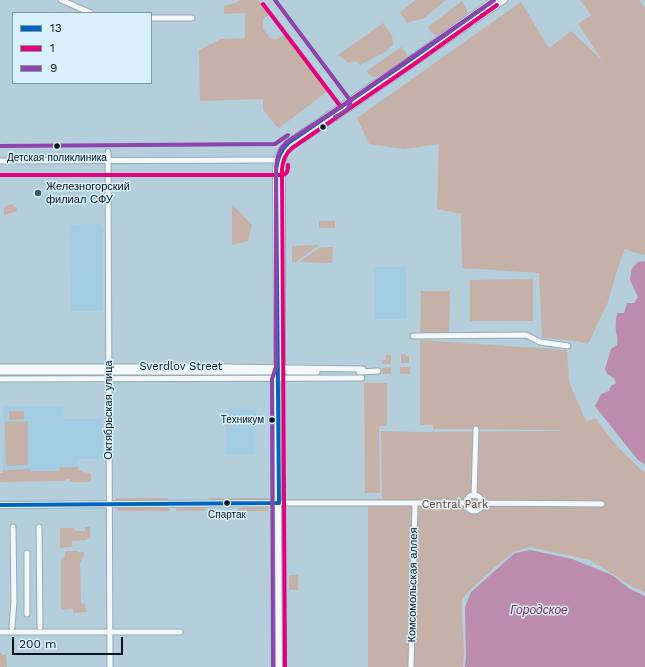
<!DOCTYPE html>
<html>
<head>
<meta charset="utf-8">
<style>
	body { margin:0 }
	#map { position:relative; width:645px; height:667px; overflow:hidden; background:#b4cedc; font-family:"Work Sans",sans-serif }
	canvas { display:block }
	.legend { position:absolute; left:12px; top:12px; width:140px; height:72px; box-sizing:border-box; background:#d9f1fd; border:1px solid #8499a4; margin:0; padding:5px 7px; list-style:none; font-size:12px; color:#04151e }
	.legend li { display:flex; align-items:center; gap:8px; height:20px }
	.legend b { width:20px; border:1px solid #8499a4 }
	.scale { position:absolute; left:12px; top:637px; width:111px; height:18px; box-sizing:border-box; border:2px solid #04151e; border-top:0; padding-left:5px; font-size:12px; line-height:14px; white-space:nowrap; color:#04151e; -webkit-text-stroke:3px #d9f1fd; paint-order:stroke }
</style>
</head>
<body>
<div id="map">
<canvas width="645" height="667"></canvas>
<ul class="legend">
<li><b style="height:5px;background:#0065bd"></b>13</li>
<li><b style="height:5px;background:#e5007d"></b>1</li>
<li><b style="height:5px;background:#8e44ad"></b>9</li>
</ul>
<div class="scale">200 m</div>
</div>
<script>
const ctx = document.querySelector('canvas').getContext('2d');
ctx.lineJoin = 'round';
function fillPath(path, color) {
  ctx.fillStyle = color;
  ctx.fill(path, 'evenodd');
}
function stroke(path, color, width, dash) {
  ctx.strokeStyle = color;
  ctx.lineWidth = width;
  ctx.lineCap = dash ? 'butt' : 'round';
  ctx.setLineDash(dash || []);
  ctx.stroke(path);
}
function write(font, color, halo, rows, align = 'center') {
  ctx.font = font + ' "Work Sans",sans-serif';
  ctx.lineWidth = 3;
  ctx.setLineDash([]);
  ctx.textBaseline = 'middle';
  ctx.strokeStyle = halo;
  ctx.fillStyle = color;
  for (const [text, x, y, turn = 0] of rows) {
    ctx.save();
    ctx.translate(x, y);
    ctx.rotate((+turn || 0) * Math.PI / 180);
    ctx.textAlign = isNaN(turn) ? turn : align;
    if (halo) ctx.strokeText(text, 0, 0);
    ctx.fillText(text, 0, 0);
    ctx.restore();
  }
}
fillPath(new Path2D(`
	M100 224 103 228V311H71L69 225Z
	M374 267H406L407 319H375Z
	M3 406H63L64 419H102L103 459H78V467H59V471H30V469H3L4 433Z
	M227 409H256L255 454 226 455Z`), '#a2cde3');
fillPath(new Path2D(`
	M239 0H259L269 15 263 19V29L270 38 277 39 285 34 328 91 279 128 276 126 263 110V99L200 101 199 50 221 39 245 38V13L224 14V6L237 2Z
	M416 0H446L423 19 413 21 407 23 400 12Z
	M580 0H639L645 8V254L642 255 625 249 618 267 608 302 588 344 570 340 542 338 539 273 462 268 461 214 437 209 439 144 404 149 369 144 357 118 521 2 549 48 571 31 602 60 578 24 591 15Z
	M462 1 467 10V14L437 36 431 32 428 27Z
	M383 23 392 36 393 45 383 53 360 65 356 61 349 63 338 55Z
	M401 47 407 54 406 58 380 76 374 77 369 75 367 71Z
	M12 204 17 209V211L4 215V207L6 206Z
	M232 204 252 225 248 241 232 245Z
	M319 221H335V228H319Z
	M319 245 296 262H292V246Z
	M321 247H333L332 263 299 262Z
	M533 279V321H470V280Z
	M421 291H450L449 334H420Z
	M420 340 567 350 569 382 585 419 587 421 596 418C610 440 624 454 643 471L645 472V592L633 587 590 560 530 547 515 551 496 566 468 592 462 600V616L464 651 463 667H368V500L382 499 381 431 416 432 560 431V430L433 429V425H420Z
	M401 354H405V356H409V363H401Z
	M386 355H391V364H382V360H386Z
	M391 367V374H382V368Z
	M400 367H410V374H400Z
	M364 383H387V426H379L380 493H365Z
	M9 411H24V419L9 420Z
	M28 421V465L6 466 5 422Z
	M60 467H78V470H80L83 472 90 473 91 475V480L88 482H70L69 479H66L65 481 0 482V473H3V470L30 469V471H59Z
	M116 498H168V502H116Z
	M209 498H268V502H209Z
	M268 507V511H236L239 508Z
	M117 508H167L170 509V511H117Z
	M176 508H205V511H176Z
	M85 527H90V536L86 540 72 541V547L60 548V528H74L75 531H85Z
	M65 551H78V552H84V555L80 563 81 603 85 604 86 612 73 613V609L61 610V558L65 557Z
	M289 575H298V590H289Z
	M0 653H2V655H6L7 667H0Z`), '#c5b1a7');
fillPath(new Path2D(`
	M645 261V464L639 461 633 454 595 406 601 394 609 391 611 386 616 383 614 378 608 375 605 369 611 349 617 345C618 339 617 336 616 331 615 325 616 319 617 313H624L627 303H634L638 297 630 280 632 268 638 262Z
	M530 550 572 559 612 575 630 589 645 596V667H465L466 658 465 607 471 592 515 553Z`), '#bb8cac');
const minor = new Path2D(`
	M61 0 91 13
	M151 18H192
	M108 152 110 667
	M0 161 273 160
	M413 336 526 335 540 342 568 346
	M0 367H225L363 369
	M0 372H273
	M288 372H317
	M359 372 378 371
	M0 379 362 378
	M466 503a8 8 0 1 1 16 0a8 8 0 1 1-16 0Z
	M474 496 476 429
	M285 503H466
	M481 503 602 504
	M39 527 40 627
	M27 614V553
	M12 627 14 601 13 527
	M0 632H180
	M411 667 415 503`);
const major = new Path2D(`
	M279 376 282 368V169C283 159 282 155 290 147L349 108 504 0
	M0 505 279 503
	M279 667 276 169C278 156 278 153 288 143L414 57 494 0`);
stroke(minor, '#96abb6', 7);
stroke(major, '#96abb6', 8);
stroke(minor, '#f4f8fa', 5);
stroke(major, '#f4f8fa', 6);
stroke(new Path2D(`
	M0 505 279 503 276 169C278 158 280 151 288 143L414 57 494 0`), '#0065bd', 4);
stroke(new Path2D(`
	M263 4 341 107
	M0 175H282C288 174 288 170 288 165
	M285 667 282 169C283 160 285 154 292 148L417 62 497 5`), '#e5007d', 4);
stroke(new Path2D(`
	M275 0 350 100C352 109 342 113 335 117
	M0 146 275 144 288 135
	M273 667 272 379 276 367V169C277 158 278 150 287 142L346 103 494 0`), '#8e44ad', 4);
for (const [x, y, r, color] of [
	[323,127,3.5,"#04151e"],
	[57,146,3.5,"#04151e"],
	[38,193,4,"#425660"],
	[272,420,3.5,"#04151e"],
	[227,503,3.5,"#04151e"]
]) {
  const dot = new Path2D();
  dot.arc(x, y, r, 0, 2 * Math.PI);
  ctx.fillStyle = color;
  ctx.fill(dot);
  stroke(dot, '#d9f1fd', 1.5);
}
write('10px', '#04151e', '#d9f1fd', [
	["Детская поликлиника",57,158],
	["Техникум",264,420,"right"],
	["Спартак",227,515]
]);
write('11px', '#04151e', '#d9f1fd', [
	["Железногорский",46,187],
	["филиал СФУ",46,200]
], 'left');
write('11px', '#04151e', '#d9f1fd', [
	["Sverdlov Street",181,367],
	["Октябрьская улица",109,410,-90],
	["Комсомольская аллея",413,585,-89]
]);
write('11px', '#843e0f', '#d9f1fd', [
	["Central Park",455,505]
]);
write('italic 12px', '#83265c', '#d9f1fd', [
	["Городское",539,610]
]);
</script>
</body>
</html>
